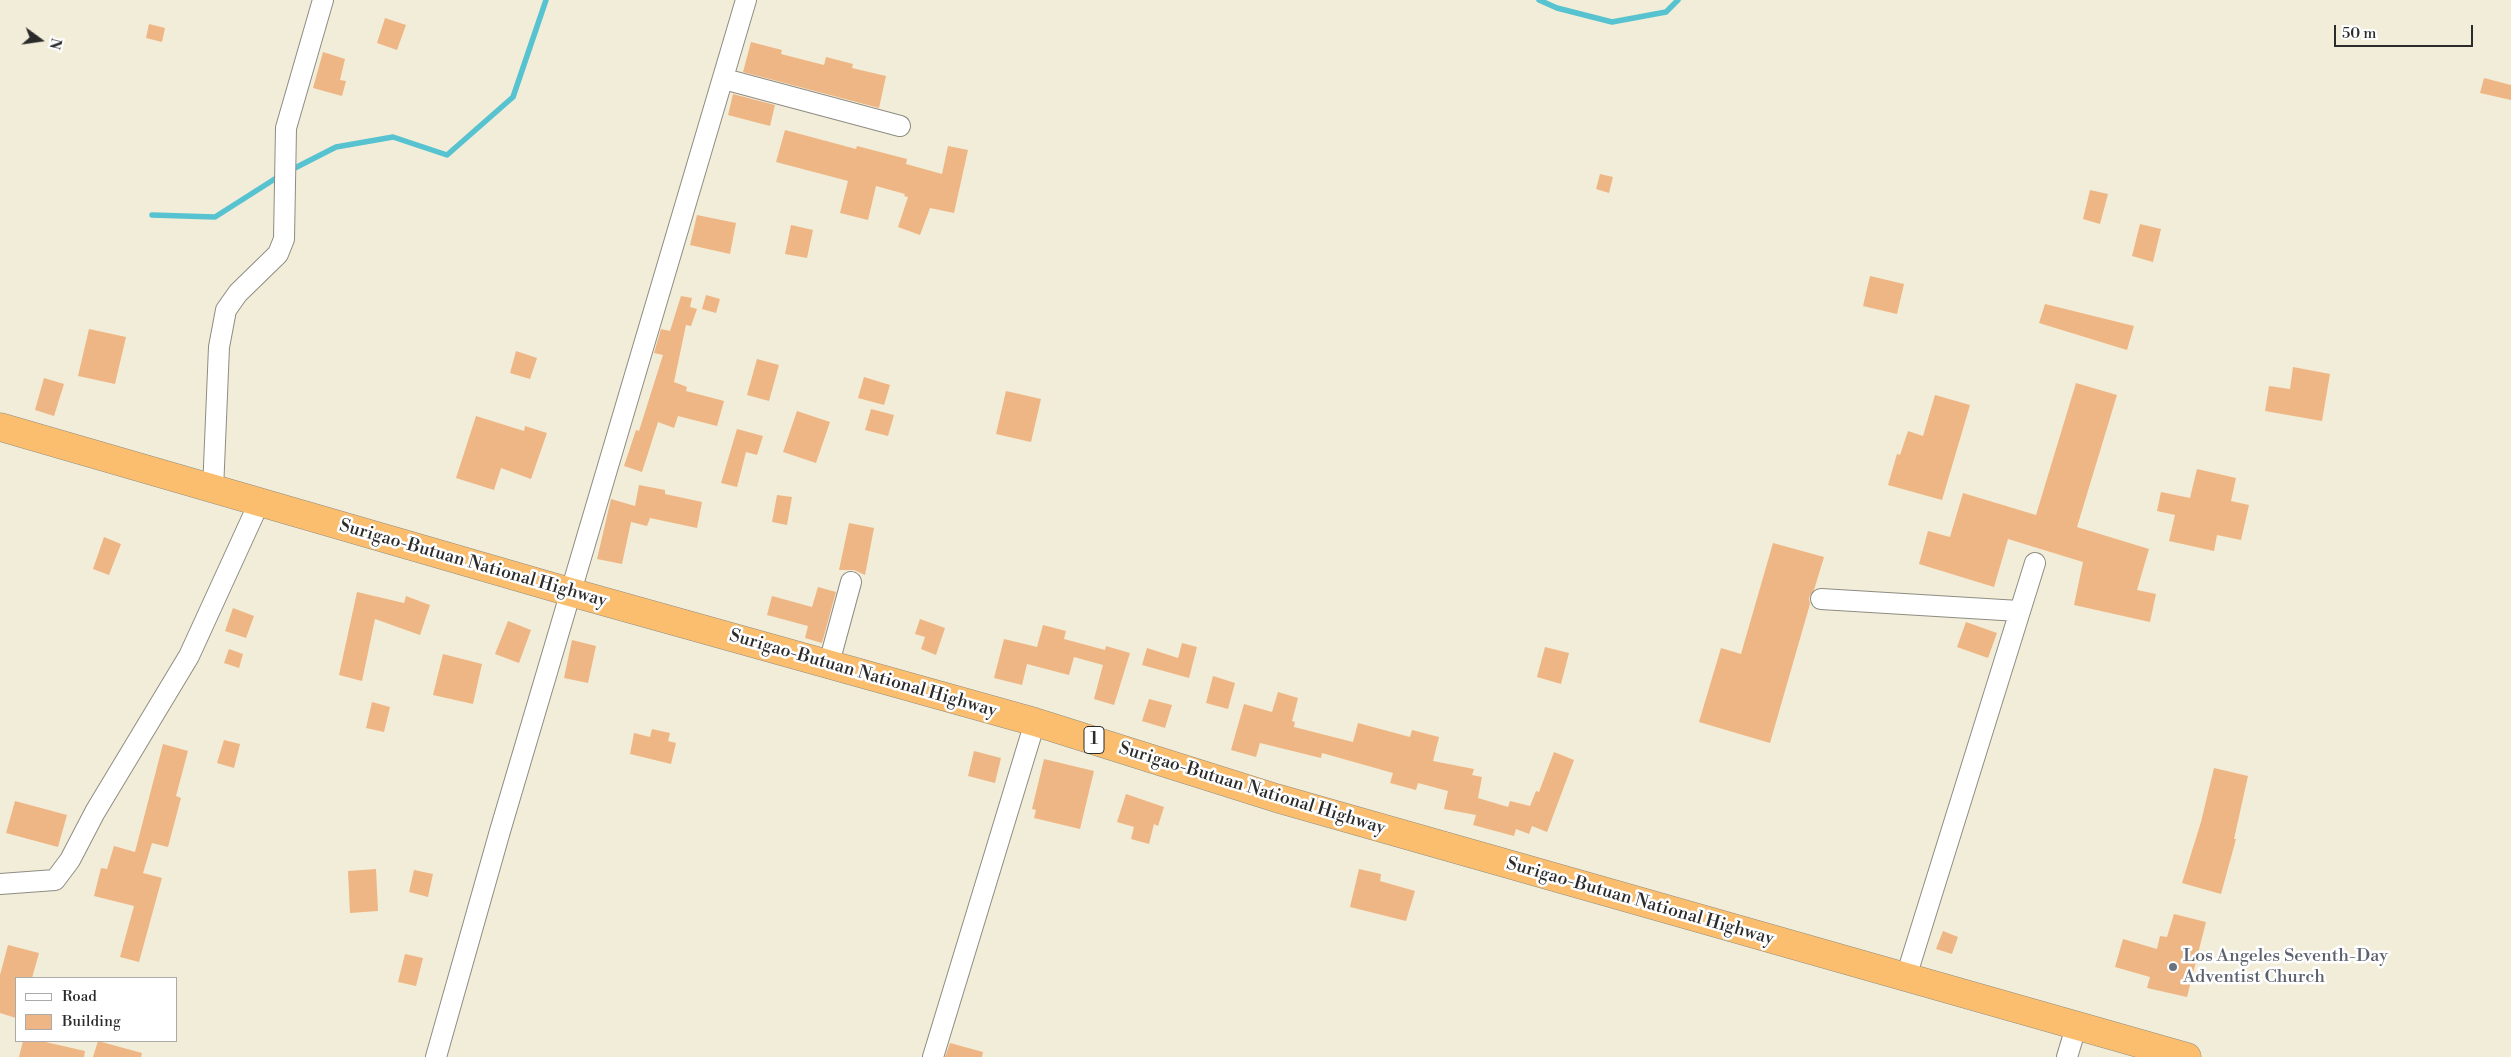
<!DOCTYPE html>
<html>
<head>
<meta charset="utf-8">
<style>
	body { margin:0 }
	#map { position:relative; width:2511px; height:1057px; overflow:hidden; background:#f2edd8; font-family:"Libre Bodoni",serif }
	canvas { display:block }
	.legend { position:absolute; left:15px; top:977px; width:162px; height:65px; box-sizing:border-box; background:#fff; border:1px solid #aaa; margin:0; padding:6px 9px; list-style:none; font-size:15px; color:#2b2b2b }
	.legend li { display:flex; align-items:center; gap:10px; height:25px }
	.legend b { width:25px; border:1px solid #aaa }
	.north { position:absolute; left:15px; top:15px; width:50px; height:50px; -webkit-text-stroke:4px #fff; paint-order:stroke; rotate:104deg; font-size:14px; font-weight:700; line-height:20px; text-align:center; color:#2b2b2b }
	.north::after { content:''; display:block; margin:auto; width:18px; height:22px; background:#2b2b2b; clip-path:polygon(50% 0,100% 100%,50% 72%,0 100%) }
	.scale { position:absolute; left:2334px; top:25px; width:139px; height:22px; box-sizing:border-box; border:2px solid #2b2b2b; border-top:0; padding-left:6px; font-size:15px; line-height:18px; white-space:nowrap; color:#2b2b2b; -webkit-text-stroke:4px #fff; paint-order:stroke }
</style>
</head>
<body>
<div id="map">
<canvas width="2511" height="1057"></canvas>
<ul class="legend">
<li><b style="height:6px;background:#fff"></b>Road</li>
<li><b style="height:14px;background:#eeb684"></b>Building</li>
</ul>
<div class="north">N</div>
<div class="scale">50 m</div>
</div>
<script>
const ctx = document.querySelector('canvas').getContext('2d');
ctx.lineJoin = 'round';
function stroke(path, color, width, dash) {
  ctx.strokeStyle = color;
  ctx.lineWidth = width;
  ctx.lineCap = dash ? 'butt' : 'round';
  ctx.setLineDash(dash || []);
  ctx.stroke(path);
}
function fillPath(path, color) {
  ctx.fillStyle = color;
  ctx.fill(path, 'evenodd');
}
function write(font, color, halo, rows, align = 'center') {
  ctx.font = font + ' "Libre Bodoni",serif';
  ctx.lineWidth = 5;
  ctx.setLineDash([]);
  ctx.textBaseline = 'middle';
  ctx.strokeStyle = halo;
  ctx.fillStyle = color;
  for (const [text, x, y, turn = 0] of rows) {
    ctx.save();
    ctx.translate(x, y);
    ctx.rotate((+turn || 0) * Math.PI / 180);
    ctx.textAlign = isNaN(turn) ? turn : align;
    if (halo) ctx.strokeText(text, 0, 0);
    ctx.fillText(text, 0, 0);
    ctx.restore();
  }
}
stroke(new Path2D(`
	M1539 0 1557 8 1612 22 1666 12 1678 0
	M289 171 336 147 393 137 447 155 513 97 546 0
	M152 215 215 217 281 175`), '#57c3d1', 5.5);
fillPath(new Path2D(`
	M385 18 406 25 397 50 377 43Z
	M149 24 165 28 162 42 146 38Z
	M751 42 782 50 781 54 824 65 826 57 853 64 852 68 886 76 879 108 743 72Z
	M323 52 345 59 340 80 346 81 342 96 313 88Z
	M2484 78 2511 85V100L2480 93Z
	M733 94 775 105 770 126 728 115Z
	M785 130 856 149 857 146 907 159 906 164 942 174 948 146 968 150 954 213 930 208 920 235 898 227 908 197 904 196 905 194 876 186 868 220 840 213 848 181 776 162Z
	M1600 174 1613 177 1609 193 1596 189Z
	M2090 190 2108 194 2100 224 2083 219Z
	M697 215 736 223 730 254 690 245Z
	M2140 224 2161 229 2153 262 2132 256Z
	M791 225 813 230 807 258 785 254Z
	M1870 276 1904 284 1897 314 1863 306Z
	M706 295 720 299 716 313 702 309Z
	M681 296 692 298 690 307 697 309 691 326 686 325 674 382 687 387 686 391 724 401 717 426 678 416 674 428 658 422 642 472 624 466 636 430 639 431 663 355 654 353 661 329 670 331Z
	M2045 304 2134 326 2127 350 2039 323Z
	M89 329 126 337 115 384 78 376Z
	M516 351 537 358 530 379 510 373Z
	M757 359 779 365 769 401 747 395Z
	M2293 367 2330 374 2322 421 2265 411 2269 386 2290 389Z
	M864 377 890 385 884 405 858 398Z
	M44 378 64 384 54 416 35 410Z
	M2076 383 2117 395 2077 527 2149 549 2137 590 2156 594 2150 622 2074 605 2083 562 2008 539 1994 587 1919 564 1928 531 1950 537 1963 493 2036 515Z
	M1006 391 1041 399 1031 442 996 434Z
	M1935 395 1970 405 1942 500 1888 485 1897 454 1900 455 1908 431 1923 436Z
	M871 409 894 415 888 436 865 430Z
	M797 411 830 422 816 463 783 452Z
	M476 416 524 431 525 426 547 433 531 479 501 468 494 490 456 478Z
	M737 429 763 436 757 455 746 452 737 487 721 483Z
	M2197 469 2236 478 2231 501 2249 505 2241 540 2217 535 2214 551 2169 541 2175 515 2157 511 2161 492 2190 498Z
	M639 485 665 490V494L702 502 697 528 650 518 647 526 631 522 622 564 597 559 611 499 635 506Z
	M777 495 792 497 787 525 772 522Z
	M849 523 874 528 865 575 854 570H839Z
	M104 537 121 544 109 575 93 569Z
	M1773 543 1824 557 1814 590 1809 598 1810 604 1770 743 1699 722 1721 648 1741 654Z
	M818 587 836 592 822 643 805 638 808 626 767 615 772 596 812 607Z
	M357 592 404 603 406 596 430 605 420 635 375 619 362 681 339 675Z
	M233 608 254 616 246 638 225 631Z
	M920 619 945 628 936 655 921 649 925 637 915 634Z
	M508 621 531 630 519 663 495 654Z
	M1966 622 1997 633 1988 658 1957 647Z
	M1043 625 1066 631 1064 639 1105 650 1106 646 1130 653 1114 705 1094 699 1103 665 1074 657 1069 675 1027 664 1022 685 994 678 1004 639 1037 647Z
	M572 640 596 646 588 683 564 678Z
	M1182 643 1197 647 1189 678 1142 665 1147 648 1178 658Z
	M1545 647 1569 653 1561 684 1537 677Z
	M229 649 243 654 239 668 224 663Z
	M443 654 482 664 473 704 433 695Z
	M1213 676 1235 683 1228 709 1206 703Z
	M1278 692 1298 698 1292 721 1295 722 1294 727 1353 742 1358 723 1410 737 1412 730 1439 737 1433 761 1474 769 1472 775 1482 777 1478 798 1508 807 1510 801 1530 806 1536 791 1539 792 1554 752 1574 760 1547 832 1532 826 1529 834 1516 829 1514 836 1473 825 1476 815 1444 809 1448 791 1418 783 1416 790 1390 783 1393 773 1322 753 1321 758 1260 743 1256 757 1231 750 1244 704 1272 712Z
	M1149 699 1172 705 1165 728 1142 721Z
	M372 702 390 707 384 732 366 728Z
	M652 729 670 733 668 741 676 743 671 764 630 754 634 733 650 737Z
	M224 740 240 744 234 768 217 763Z
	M163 744 188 751 176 796 181 798 168 847 152 843 143 873 162 878 139 962 120 957 134 906 94 896 101 868 107 869 114 846 135 852Z
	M974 751 1001 758 995 783 968 776Z
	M1044 759 1094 771 1080 829 1034 818 1036 810 1032 809Z
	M2214 768 2248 776 2234 839H2236L2221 894 2182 883 2201 822Z
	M1126 794 1164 807 1158 826 1154 824 1149 844 1131 839 1134 827 1117 822Z
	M15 801 67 815 58 847 6 833Z
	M376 869 378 911 350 913 348 871Z
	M1359 869 1381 874 1380 881 1415 891 1406 921 1350 907Z
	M414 870 433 874 428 897 409 892Z
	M2174 914 2206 922 2187 997 2147 988 2150 977 2115 967 2123 939 2157 949 2160 936 2167 937Z
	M1943 931 1958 937 1952 954 1936 949Z
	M8 945 39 953 32 978H16V1018L0 1013V975Z
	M405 954 423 958 416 986 398 982Z
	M23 1041H41L85 1051 84 1057H19Z
	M98 1041 142 1053 141 1057H93Z
	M950 1043 983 1052 982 1057H945Z`), '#eeb684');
const minor = new Path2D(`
	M724 79 900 126
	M213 490 219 347 226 310 238 293 278 254 284 239 286 128 323 0
	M1821 599 2019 611
	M829 663 851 582
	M0 884 55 880 70 860 95 812 189 656 259 503
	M1906 977 2035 563
	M436 1057 500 831 746 0
	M933 1057 1035 722
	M2067 1057 2076 1027`);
const highway = new Path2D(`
	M0 427 570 592 1035 722 1276 798 2187 1057`);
stroke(minor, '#8e8c82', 22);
stroke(highway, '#8e8c82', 29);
stroke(minor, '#fff', 20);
stroke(highway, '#fbbe6e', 28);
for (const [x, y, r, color] of [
	[2173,967,5,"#6b7280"]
]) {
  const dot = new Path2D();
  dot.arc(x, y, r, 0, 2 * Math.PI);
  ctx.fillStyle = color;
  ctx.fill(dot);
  stroke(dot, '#fff', 2);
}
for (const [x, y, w] of [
	[1094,740,20]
]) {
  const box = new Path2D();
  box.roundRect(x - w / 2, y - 13.5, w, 27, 4);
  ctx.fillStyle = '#fff';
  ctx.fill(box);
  stroke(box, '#2b2b2b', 1);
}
write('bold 16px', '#2b2b2b', null, [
	["1",1094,740]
]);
write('18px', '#2b2b2b', '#fff', [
	["Surigao-Butuan National Highway",473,564,16],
	["Surigao-Butuan National Highway",863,674,16],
	["Surigao-Butuan National Highway",1252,789,17],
	["Surigao-Butuan National Highway",1640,902,16]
]);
write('18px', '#5b616d', '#fff', [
	["Los Angeles Seventh-Day",2183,957],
	["Adventist Church",2183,978]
], 'left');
</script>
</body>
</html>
